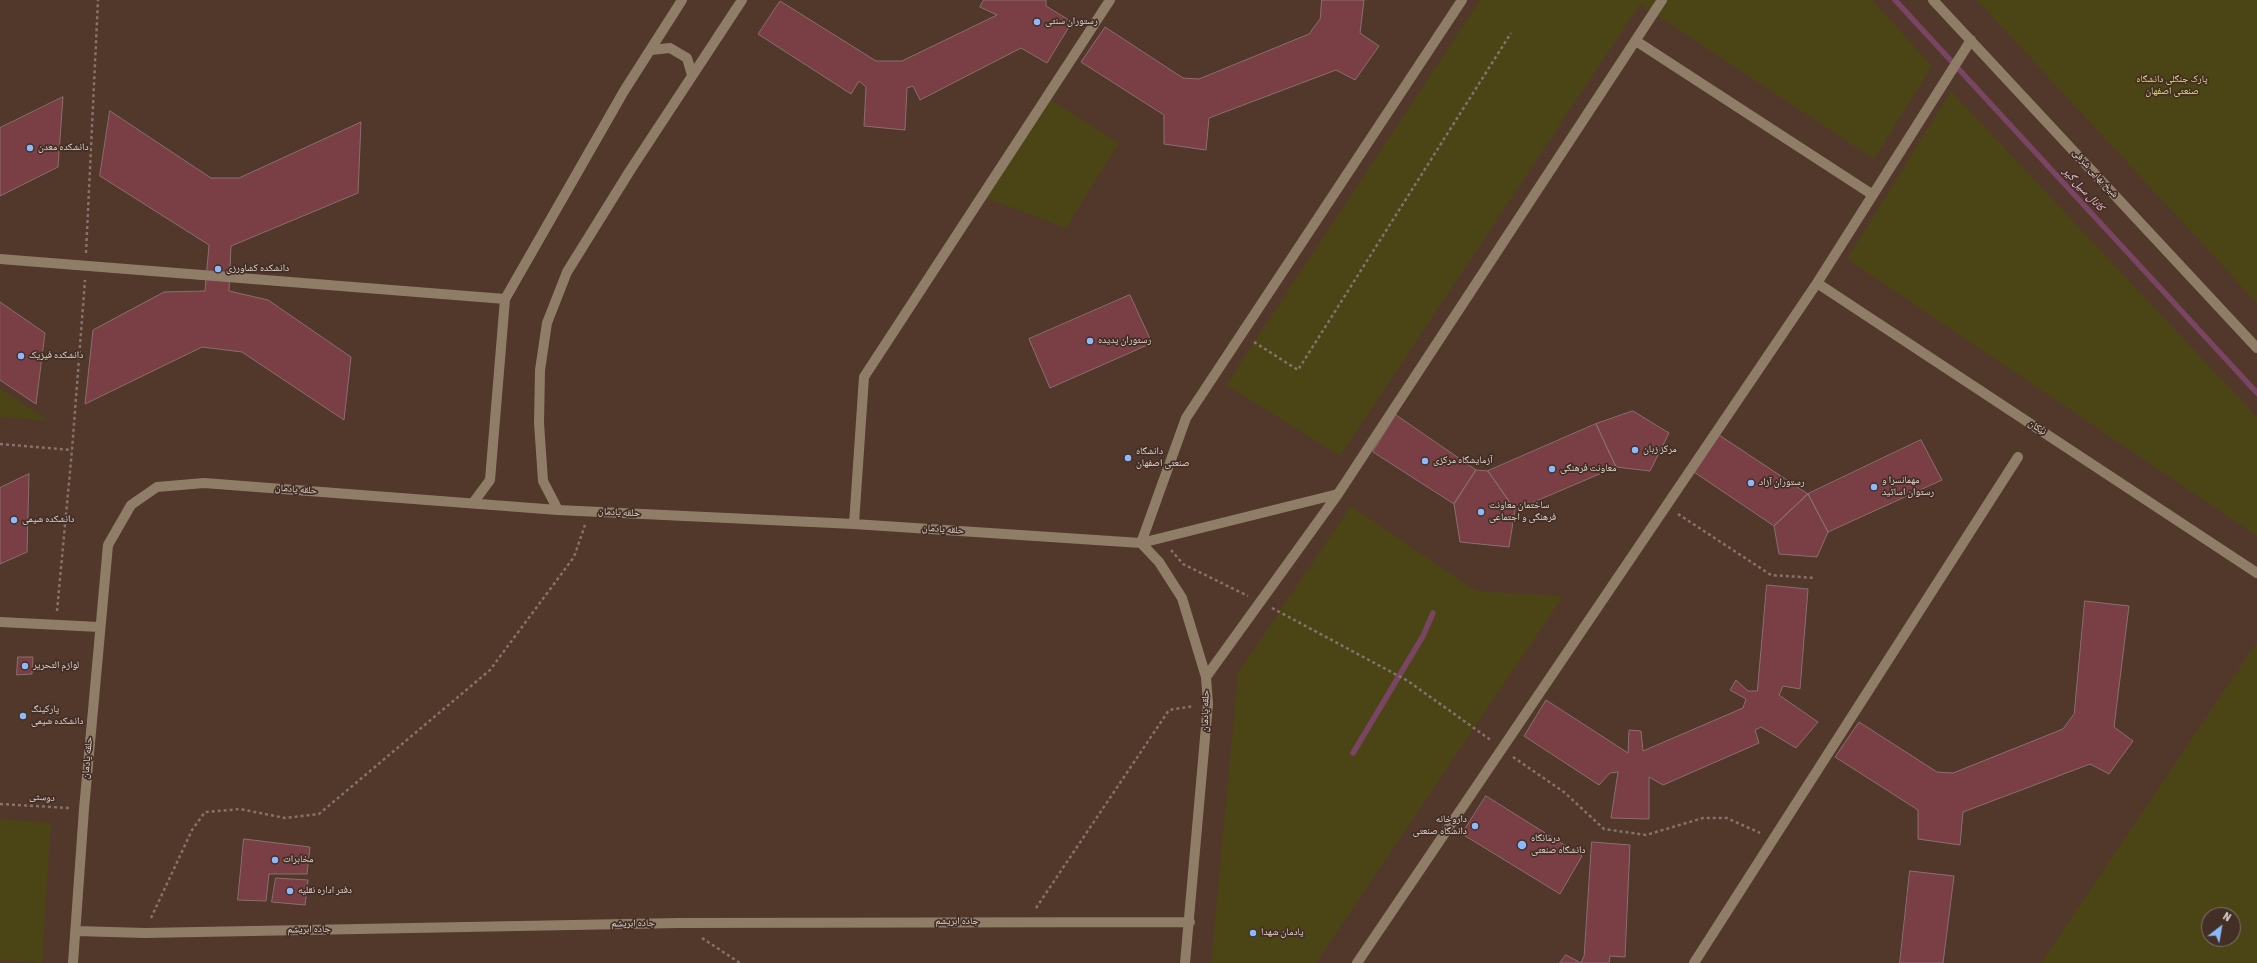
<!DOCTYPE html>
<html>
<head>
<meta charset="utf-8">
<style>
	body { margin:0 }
	#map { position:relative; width:2257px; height:963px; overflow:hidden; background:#432f26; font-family:"Source Sans 3",sans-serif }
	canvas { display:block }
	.north { position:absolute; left:2201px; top:907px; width:40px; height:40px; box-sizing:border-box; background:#432f26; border:1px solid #827169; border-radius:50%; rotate:31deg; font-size:11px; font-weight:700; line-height:16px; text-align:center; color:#e0d3cd }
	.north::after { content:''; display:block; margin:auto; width:14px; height:18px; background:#8cb9fc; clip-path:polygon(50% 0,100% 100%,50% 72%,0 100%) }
</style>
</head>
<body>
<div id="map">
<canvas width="2257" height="963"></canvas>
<div class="north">N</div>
</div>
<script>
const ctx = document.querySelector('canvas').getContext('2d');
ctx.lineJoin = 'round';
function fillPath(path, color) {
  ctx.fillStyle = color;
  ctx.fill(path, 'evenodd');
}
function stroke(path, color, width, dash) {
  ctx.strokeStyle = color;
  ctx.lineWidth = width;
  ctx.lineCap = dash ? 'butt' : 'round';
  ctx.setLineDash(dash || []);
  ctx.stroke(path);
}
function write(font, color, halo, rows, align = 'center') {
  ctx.font = font + ' "Source Sans 3","Noto Naskh Arabic",sans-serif';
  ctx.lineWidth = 3.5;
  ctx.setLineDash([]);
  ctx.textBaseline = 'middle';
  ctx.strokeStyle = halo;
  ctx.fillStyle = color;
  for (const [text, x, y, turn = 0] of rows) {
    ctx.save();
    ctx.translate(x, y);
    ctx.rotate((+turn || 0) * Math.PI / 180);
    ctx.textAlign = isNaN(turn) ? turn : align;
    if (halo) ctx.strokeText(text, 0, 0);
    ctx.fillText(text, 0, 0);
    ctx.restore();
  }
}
fillPath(new Path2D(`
	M0 0H2257V963H0ZM2209 915H2233V939H2209Z`), '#52372b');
fillPath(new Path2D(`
	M1480 0H1872L1932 66 1874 159 1640 4 1340 456 1226 385Z
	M1977 0H2257V303Z
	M1951 91 2257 417V536L1847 259Z
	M1051 100 1119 143 1066 228 986 198Z
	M0 389 49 421 0 417Z
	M1351 506 1476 591 1563 596 1316 963H1211L1238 673Z
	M2257 642V963H2041ZM2209 915H2233V939H2209Z
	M0 819 51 823 42 963 0 960Z`), '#4b4516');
stroke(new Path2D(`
	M1895 0 2257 393
	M1353 753 1423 636 1433 613`), '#794563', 5.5);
const building = new Path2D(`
	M984 0H1046V6L1072 22 1047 63 1021 48 920 100 913 86 907 88 905 130 864 126 866 87 859 81 851 94 758 34 780 1 876 61H902L997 15 980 7Z
	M1322 0H1364L1360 33 1379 46 1355 80 1336 70 1209 118 1206 150 1164 144V115L1081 62 1105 27 1183 78 1199 79 1309 34 1320 19Z
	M63 97 58 167 0 196V128Z
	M110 111 211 178H239L361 122 358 193 231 246 229 291 268 300 351 357 344 420 242 352 202 347 85 404 93 330 164 292 205 291 209 245 100 176Z
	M1130 295 1152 343 1050 388 1029 339Z
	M0 302 45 333 36 404 0 380Z
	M1633 411 1669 433 1650 471 1616 467 1596 424Z
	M1396 415 1476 470 1454 504 1373 452Z
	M1596 424 1616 467 1515 510 1488 471Z
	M1719 435 1808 494 1774 526 1694 472Z
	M1921 440 1942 480 1828 532 1808 494Z
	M1476 470 1488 471 1515 510 1509 547 1460 542 1454 504Z
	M29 474 27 552 0 564V488Z
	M1808 494 1828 532 1817 557 1779 554 1774 526Z
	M1767 585 1808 589 1800 689 1783 686 1779 695 1818 722 1796 748 1761 727 1755 730 1759 743 1663 785 1649 777V819L1611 818 1618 772 1610 773 1599 785 1524 736 1546 700 1628 753 1629 730 1641 731 1643 751 1743 708 1746 699 1730 690 1736 680 1748 691H1757Z
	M2085 601 2129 606 2114 727 2133 741 2109 774 2090 764 1963 812 1960 845 1918 839V810L1835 757 1859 722 1937 772 1953 773 2063 729 2074 714Z
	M18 657H33L32 674 17 675Z
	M1486 796 1582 856 1560 894 1462 834Z
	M244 839 310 847 307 874H269L266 901 238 900Z
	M1592 842 1630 845 1625 957 1610 956 1609 963H1581L1584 956Z
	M1910 871 1954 876 1943 963H1900Z
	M276 878 308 880 305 905 272 902Z
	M1566 955 1581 963H1560Z`);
fillPath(building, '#7a3f45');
stroke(building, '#896e70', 1);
stroke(new Path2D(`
	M86 253 98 0
	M1254 342 1298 370 1511 33
	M0 444 72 450
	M1678 514 1771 575 1815 578
	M1171 550 1183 564 1248 596
	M1272 608 1408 681 1492 741
	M57 611 72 450 85 280
	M1513 757 1564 792 1604 829 1646 835 1703 818H1727L1760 833
	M0 804 69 808
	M1036 908 1169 710 1194 706
	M151 918 192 830 205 812 240 809 285 818 319 814 490 670 574 557 585 525
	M702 938 740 963`), '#84736c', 2.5, [3, 3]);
stroke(new Path2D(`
	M1933 0 2257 348
	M1636 41 1873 195
	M651 50 670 48 687 58 692 75
	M0 259 505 299
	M1817 283 2257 573
	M473 503 490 480 505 299 624 91 682 0
	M558 510 543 481 539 423 540 370 547 323 567 272 631 169 742 0
	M854 524 864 377 1110 0
	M1141 543 1186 418 1462 0
	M1141 543 1338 494
	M0 622 99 627
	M1206 677 1338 494 1662 0
	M76 931 145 933 679 923 1190 922
	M73 963 84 809 108 545 131 505 157 487 204 483 558 510 854 524 1141 543 1159 562 1182 598 1206 677 1208 704 1185 963
	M1357 963 1817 283 1971 40
	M1694 963 2018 457`), '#8f7d68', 10);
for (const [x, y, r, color] of [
	[1037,22,4,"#8cb9fc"],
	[30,148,4,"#8cb9fc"],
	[218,269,4,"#8cb9fc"],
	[1090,341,4,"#8cb9fc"],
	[21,356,4,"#8cb9fc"],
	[1635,450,4,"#8cb9fc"],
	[1128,458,4,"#8cb9fc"],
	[1425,461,4,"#8cb9fc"],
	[1552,469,4,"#8cb9fc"],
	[1751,483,4,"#8cb9fc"],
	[1874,487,4,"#8cb9fc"],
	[1481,512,4,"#8cb9fc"],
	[14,520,4,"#8cb9fc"],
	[25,666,4,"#8cb9fc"],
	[23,716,4,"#8cb9fc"],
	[1475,826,4,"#8cb9fc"],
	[1522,845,5,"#8cb9fc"],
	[275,860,4,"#8cb9fc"],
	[290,891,4,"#8cb9fc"],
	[1253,933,4,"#8cb9fc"]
]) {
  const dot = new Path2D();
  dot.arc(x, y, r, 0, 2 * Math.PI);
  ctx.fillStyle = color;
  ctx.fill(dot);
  stroke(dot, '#432f26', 1.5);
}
write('10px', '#e0d3cd', '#432f26', [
	["رستوران سنتی",1045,22],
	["دانشکده معدن",38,148],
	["دانشکده کشاورزی",226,269],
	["رستوران پدیده",1098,341],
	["دانشکده فیزیک",29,356],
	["مرکز زبان",1643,450],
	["دانشگاه",1136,452],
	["صنعتی اصفهان",1136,464],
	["آزمایشگاه مرکزی",1433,461],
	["معاونت فرهنگی",1560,469],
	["مهمانسرا و",1882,481],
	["رستوان اساتید",1882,493],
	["رستوران آزاد",1759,483],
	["ساختمان معاونت",1489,506],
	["فرهنگی و اجتماعی",1489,518],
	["دانشکده شیمی",22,520],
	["لوازم التحریر",33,666],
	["پارکینگ",31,710],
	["دانشکده شیمی",31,722],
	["داروخانه",1467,820,"right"],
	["دانشگاه صنعتی",1467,832,"right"],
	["درمانگاه",1531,839],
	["دانشگاه صنعتی",1531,851],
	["مخابرات",283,860],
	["دفتر اداره نقلیه",298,891],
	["یادمان شهدا",1261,933]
], 'left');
write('10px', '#e6da7f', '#432f26', [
	["پارک جنگلی دانشگاه",2172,80],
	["صنعتی اصفهان",2172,92]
]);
write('10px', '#e0d3cd', '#432f26', [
	["شیخ بهایی شرقی",2095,174,47],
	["نیکان",2037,428,33],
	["حلقه یادمان",296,490,4],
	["حلقه یادمان",619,513,3],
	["حلقه یادمان",943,530,4],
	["حلقه یادمان",1206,711,-89],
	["حلقه یادمان",88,758,-85],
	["دوستی",42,798,4],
	["جاده ابریشم",957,922],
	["جاده ابریشم",633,924,-1],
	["جاده ابریشم",309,930,-1]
]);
write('italic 11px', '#f7c4df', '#432f26', [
	["کانال سیل گیر",2083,190,47]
]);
</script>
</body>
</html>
